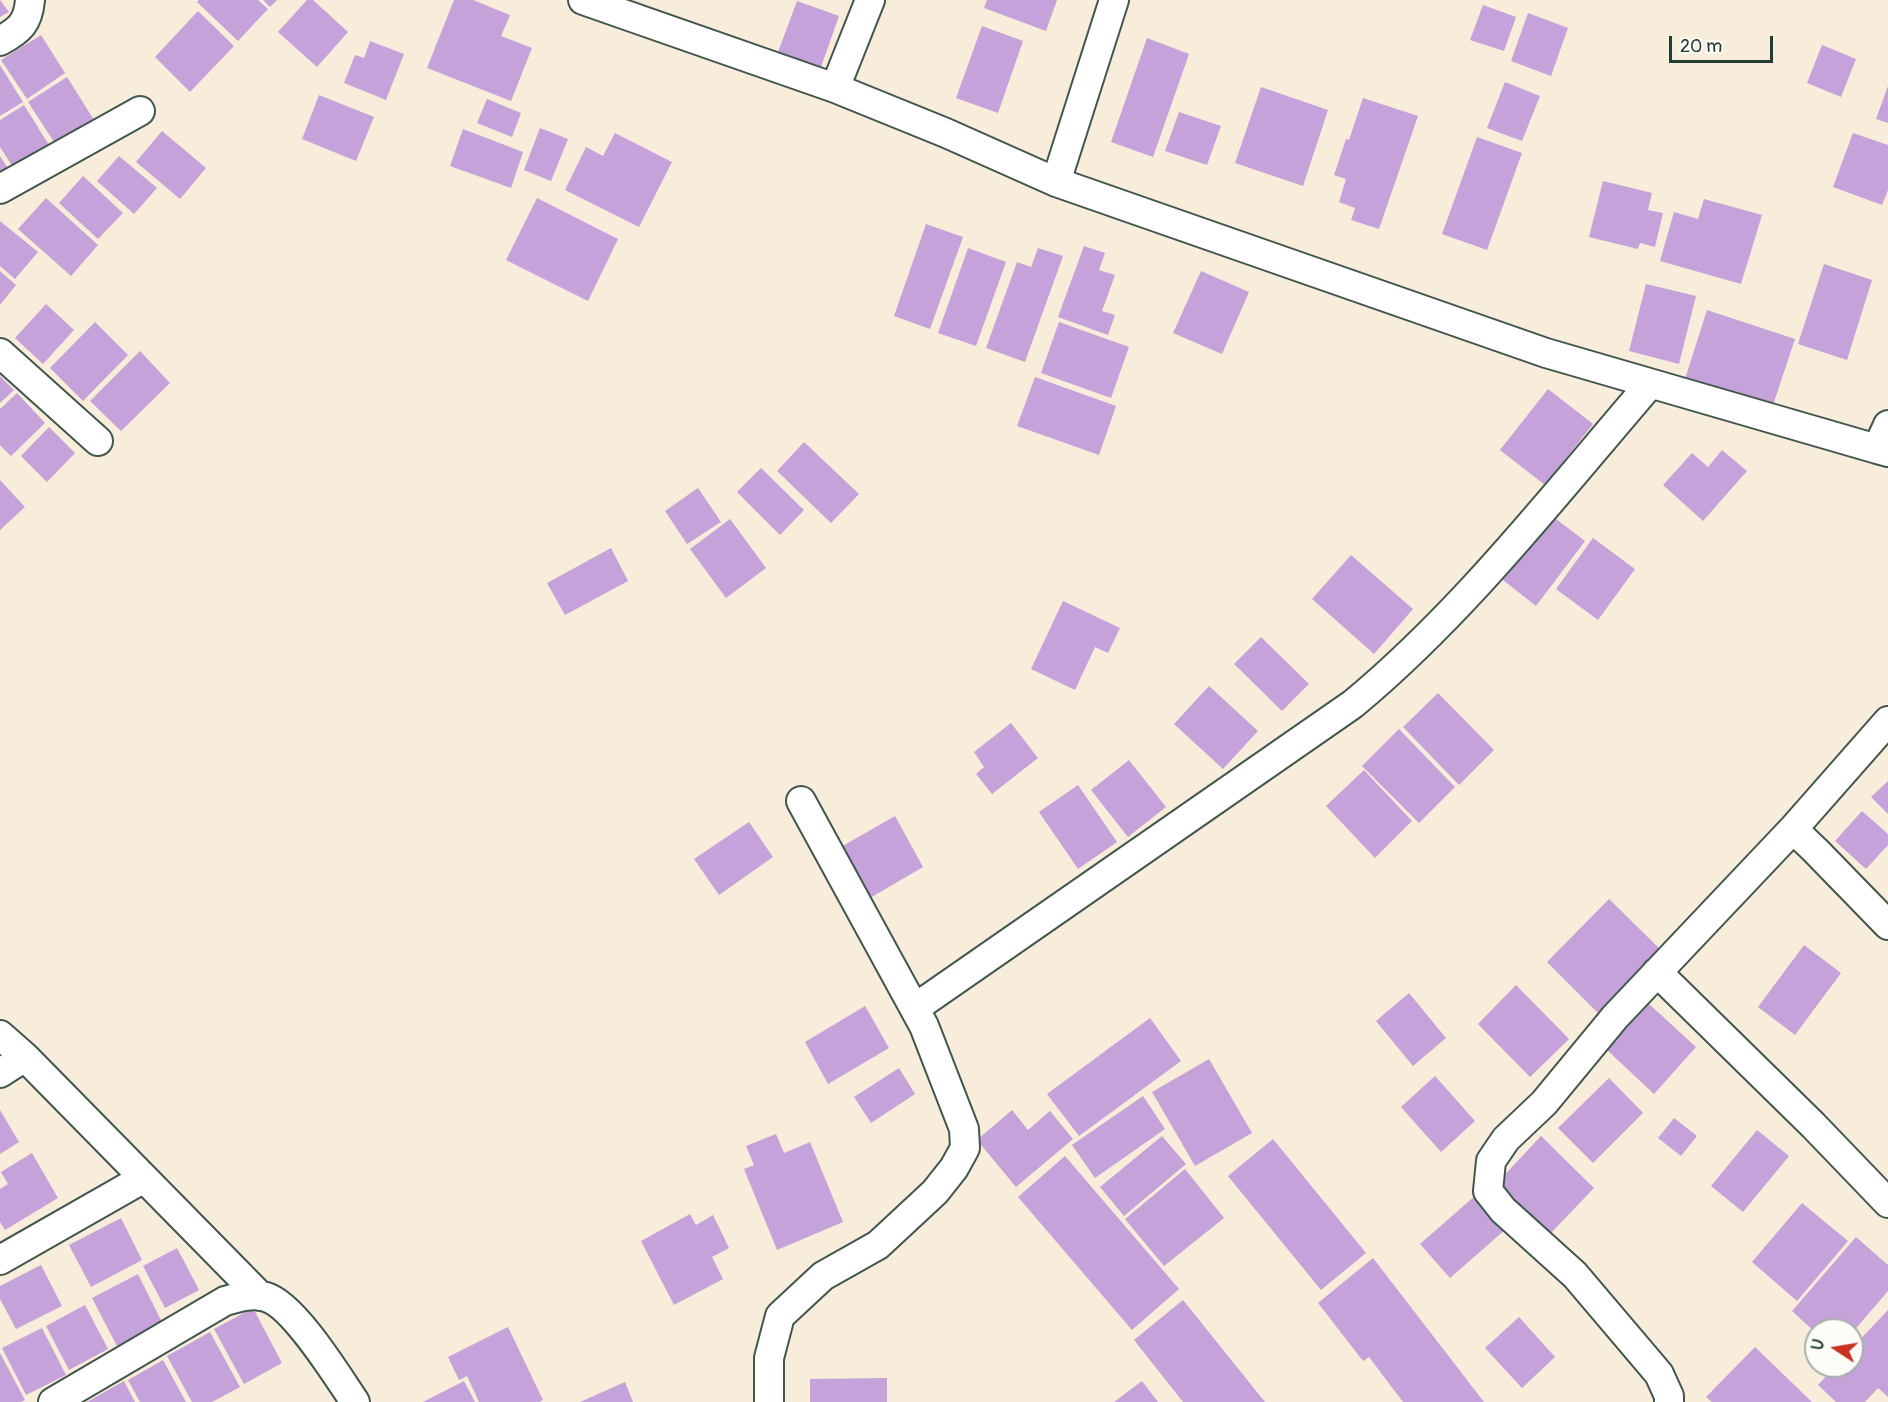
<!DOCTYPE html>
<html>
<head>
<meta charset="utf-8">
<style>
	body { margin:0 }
	#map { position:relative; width:1888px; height:1402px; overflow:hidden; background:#f8ecda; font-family:Pangolin,sans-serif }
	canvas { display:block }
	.north { position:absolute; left:1804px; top:1318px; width:60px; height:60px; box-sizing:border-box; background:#fdfcf7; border:2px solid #a4b0a9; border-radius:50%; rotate:282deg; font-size:16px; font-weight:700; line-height:24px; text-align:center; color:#1f3d34 }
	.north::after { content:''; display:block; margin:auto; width:21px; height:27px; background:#c8321e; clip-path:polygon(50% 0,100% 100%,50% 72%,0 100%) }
	.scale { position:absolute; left:1669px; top:36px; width:104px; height:27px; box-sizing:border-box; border:3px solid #1f3d34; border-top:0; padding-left:8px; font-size:18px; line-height:21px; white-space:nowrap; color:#1f3d34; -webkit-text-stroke:4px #fdfcf7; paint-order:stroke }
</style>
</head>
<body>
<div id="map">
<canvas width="1888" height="1402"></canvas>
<div class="north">U</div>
<div class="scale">20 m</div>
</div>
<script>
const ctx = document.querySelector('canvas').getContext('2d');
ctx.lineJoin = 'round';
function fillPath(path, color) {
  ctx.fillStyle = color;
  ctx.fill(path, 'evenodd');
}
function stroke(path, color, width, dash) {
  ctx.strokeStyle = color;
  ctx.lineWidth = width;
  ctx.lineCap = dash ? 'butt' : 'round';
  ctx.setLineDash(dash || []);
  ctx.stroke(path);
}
fillPath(new Path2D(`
	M0 0 9 12 0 17Z
	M199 0H258L268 9 238 41 197 2Z
	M263 0H277L270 7Z
	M307 0H313L348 32 317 67 278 32Z
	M454 0H473L510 15 501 36 532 48 511 101 427 68Z
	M987 0H1057L1046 31 984 8Z
	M797 1 839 16 821 67 778 52Z
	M1483 5 1516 17 1504 51 1470 40Z
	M198 11 234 46 190 92 155 57Z
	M1528 13 1568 28 1551 76 1511 61Z
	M982 26 1023 41 998 113 956 98Z
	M41 35 65 73 27 99 1 60Z
	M1147 38 1189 54 1153 157 1111 142Z
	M370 41 404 54 386 100 344 83 355 55 364 58Z
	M1822 45 1856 59 1841 97 1807 83Z
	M0 65 23 102 0 116Z
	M67 77 94 120 56 145 28 102Z
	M1505 82 1540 96 1522 141 1487 128Z
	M1888 86V123L1876 119Z
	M1261 87 1328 110 1303 186 1235 163Z
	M319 95 374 117 356 161 302 139Z
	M1363 98 1418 116 1379 229 1351 220 1355 208 1339 202 1346 179 1334 175 1346 139 1349 140Z
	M487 99 521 113 512 137 477 123Z
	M24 105 52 150 16 172 0 147V120Z
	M1179 112 1221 126 1207 165 1165 151Z
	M540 128 568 139 551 181 524 170Z
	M463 129 523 152 511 188 450 166Z
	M162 131 206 168 180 199 136 162Z
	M615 133 672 162 639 227 565 190 586 147 603 156Z
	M1853 133 1888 145V190L1882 205 1833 187Z
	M1477 137 1522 153 1487 250 1442 234Z
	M0 156 11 173 0 180Z
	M119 156 157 188 134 214 97 181Z
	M83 176 123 213 98 239 59 203Z
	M1603 181 1652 193 1648 210 1663 213 1655 247 1640 243 1638 249 1589 237Z
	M46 198 98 245 71 276 18 229Z
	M537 198 618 239 588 301 506 260Z
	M1704 199 1762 215 1741 284 1660 261 1674 212 1698 219Z
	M0 221 38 252 15 279 0 266Z
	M926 224 963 237 930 329 894 316Z
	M1084 246 1105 253 1099 270 1115 275 1102 311 1115 315 1108 335 1058 317Z
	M968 248 1006 262 976 346 938 333Z
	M1038 248 1063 256 1025 362 986 348 1017 262 1031 267Z
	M1824 264 1872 280 1847 360 1798 344Z
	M0 271 16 285 0 305Z
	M1201 271 1249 292 1222 354 1173 333Z
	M1646 284 1696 296 1679 364 1629 351Z
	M46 304 74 330 43 364 15 338Z
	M1707 310 1795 339 1772 408 1685 379Z
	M95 322 128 355 83 401 50 368Z
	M1059 322 1129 347 1111 398 1041 373Z
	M140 351 170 383 121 431 90 401Z
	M0 376 14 390 0 403Z
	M1035 377 1116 406 1099 455 1017 426Z
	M1548 389 1593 424 1545 485 1500 450Z
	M17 393 45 423 11 456 0 445V409Z
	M49 427 75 453 47 482 21 456Z
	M804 442 859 494 831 523 777 471Z
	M1722 450 1747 471 1703 521 1663 485 1692 453 1708 467Z
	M761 468 804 510 780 535 737 492Z
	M0 480 25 507 0 530Z
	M698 488 721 522 687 544 665 511Z
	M1552 516 1585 541 1536 606 1503 580Z
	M730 519 766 568 726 598 690 549Z
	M1593 538 1635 569 1598 620 1556 589Z
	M611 548 628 581 565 615 547 583Z
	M1351 555 1413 609 1374 654 1312 599Z
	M1063 601 1120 628 1108 653 1095 647 1075 690 1031 669Z
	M1261 637 1309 684 1282 711 1234 664Z
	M1209 686 1258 731 1223 769 1174 724Z
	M1438 693 1494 750 1459 785 1403 727Z
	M1011 723 1038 758 992 794 976 774 984 767 974 752Z
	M1399 729 1455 787 1419 823 1362 766Z
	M1129 760 1166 807 1128 837 1091 790Z
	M1364 770 1412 821 1375 858 1326 806Z
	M1888 781V814L1871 797Z
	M1078 785 1117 842 1078 869 1039 812Z
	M1862 811 1888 834V845L1866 869 1835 841Z
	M895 816 923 867 870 898 841 847Z
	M749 822 773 857 719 895 694 859Z
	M1609 899 1662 951 1600 1015 1547 962Z
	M1804 945 1841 973 1795 1035 1758 1007Z
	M1516 985 1569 1039 1530 1077 1478 1024Z
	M1409 993 1446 1038 1413 1066 1376 1021Z
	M1648 1003 1696 1047 1654 1094 1606 1049Z
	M865 1006 889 1048 828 1084 805 1042Z
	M1150 1018 1181 1061 1079 1136 1047 1094Z
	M1209 1059 1252 1133 1195 1166 1152 1092Z
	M899 1068 915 1094 871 1123 854 1097Z
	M1435 1076 1475 1121 1441 1152 1401 1107Z
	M1609 1078 1643 1113 1593 1163 1558 1128Z
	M1143 1096 1165 1129 1095 1178 1072 1145Z
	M0 1110 19 1142 0 1154Z
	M1012 1110 1028 1130 1050 1111 1073 1139 1016 1187 977 1140Z
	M1674 1118 1697 1136 1681 1156 1658 1138Z
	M1757 1130 1789 1156 1743 1212 1711 1186Z
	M776 1134 784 1153 810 1142 843 1222 777 1250 744 1169 754 1165 746 1146Z
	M1162 1136 1186 1164 1124 1216 1100 1187Z
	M1541 1136 1594 1188 1550 1234 1497 1183Z
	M1273 1139 1366 1253 1321 1290 1228 1176Z
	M32 1153 58 1198 5 1230 0 1222V1189L8 1184 1 1172Z
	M1065 1156 1179 1289 1132 1330 1018 1197Z
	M1185 1169 1224 1218 1164 1266 1125 1219Z
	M1476 1195 1506 1229 1450 1278 1420 1244Z
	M1802 1203 1848 1241 1797 1301 1752 1262Z
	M690 1214 696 1225 713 1215 729 1248 712 1257 723 1279 674 1305 641 1241Z
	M121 1218 142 1260 91 1287 69 1245Z
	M1856 1237 1888 1265V1291L1852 1333V1330H1816V1333L1792 1311Z
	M177 1248 199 1290 165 1308 143 1266Z
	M1373 1258 1484 1402H1403L1369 1357 1363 1361 1318 1303Z
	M41 1265 62 1306 16 1329 0 1299V1286Z
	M138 1274 162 1322 117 1346 92 1298Z
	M1183 1300 1265 1402H1183L1134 1340Z
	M85 1305 108 1349 69 1370 46 1326Z
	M253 1308 282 1363 244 1384 214 1329Z
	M1888 1310V1397L1878 1388 1865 1402H1836L1818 1385 1835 1366H1852V1348Z
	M1519 1317 1555 1357 1522 1388 1485 1348Z
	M508 1327 543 1400 539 1402H479L467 1376 459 1380 448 1357Z
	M42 1328 66 1375 26 1395 2 1348Z
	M210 1332 240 1387 212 1402H192L167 1356Z
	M1755 1347 1812 1402H1712L1706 1397Z
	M0 1353 25 1400 21 1402H0Z
	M163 1360 186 1402H140L128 1380Z
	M887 1378V1402H810V1379Z
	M124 1381 135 1402H87Z
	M464 1381 475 1402H423Z
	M1142 1381 1158 1402H1114Z
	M625 1382 633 1402H580Z`), '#c5a2d9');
const minor = new Path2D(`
	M583 0 835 88 946 133 1056 182 1546 353 1877 449
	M0 41C20 30 28 23 30 0
	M835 88 870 0
	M1056 182 1114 0
	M0 189 140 111
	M0 353 98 441
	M1888 425 1877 449 1888 452
	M1793 829 1816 851 1888 925
	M1657 972 1813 1125 1888 1203
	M915 1008 1353 704C1464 612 1556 493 1650 384
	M0 1035 25 1057
	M0 1073 25 1057 260 1296
	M0 1260 144 1178
	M53 1402 225 1301C239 1297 252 1293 266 1297 294 1305 338 1377 355 1402
	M769 1402V1358L780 1316 823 1276 878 1245 935 1192 954 1168 965 1148 964 1129 924 1026 801 801
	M1669 1402V1396L1659 1374 1575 1275 1503 1210 1488 1191 1491 1161 1506 1139 1544 1103 1615 1017 1793 829 1888 721`);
stroke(minor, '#40574d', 32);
stroke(minor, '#fff', 28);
</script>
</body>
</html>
